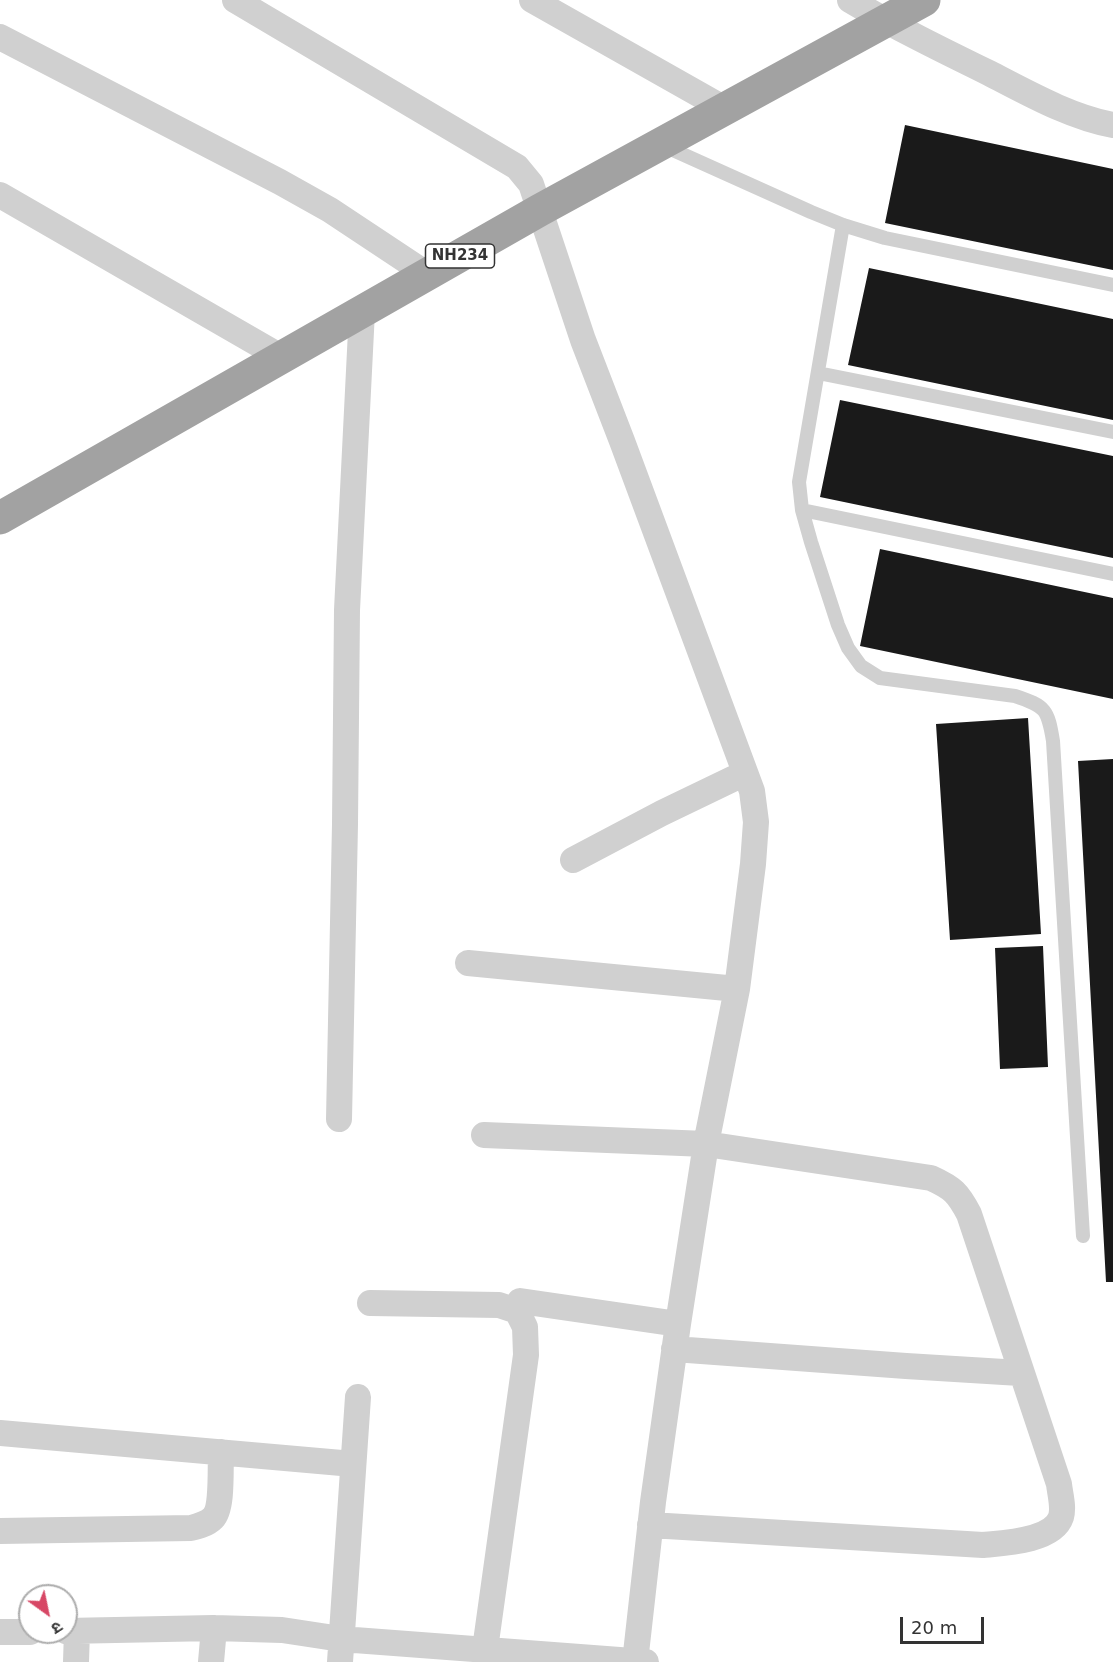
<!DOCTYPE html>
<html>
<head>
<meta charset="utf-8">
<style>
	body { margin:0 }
	#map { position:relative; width:1113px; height:1662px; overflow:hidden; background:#fff; font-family:"DejaVu Sans","Noto Sans Devanagari",sans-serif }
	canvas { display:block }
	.north { position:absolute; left:18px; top:1584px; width:60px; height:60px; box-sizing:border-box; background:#fff; border:2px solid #adadad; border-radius:50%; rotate:147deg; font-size:16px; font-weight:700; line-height:24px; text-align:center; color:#333 }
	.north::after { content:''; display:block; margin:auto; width:21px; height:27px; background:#d74765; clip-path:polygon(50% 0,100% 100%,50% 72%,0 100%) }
	.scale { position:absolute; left:900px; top:1617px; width:84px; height:27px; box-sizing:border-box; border:3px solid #333; border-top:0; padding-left:8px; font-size:18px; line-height:21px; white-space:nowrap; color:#333; -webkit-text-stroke:4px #fff; paint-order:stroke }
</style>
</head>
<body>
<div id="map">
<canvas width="1113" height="1662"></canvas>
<div class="north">उ</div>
<div class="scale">20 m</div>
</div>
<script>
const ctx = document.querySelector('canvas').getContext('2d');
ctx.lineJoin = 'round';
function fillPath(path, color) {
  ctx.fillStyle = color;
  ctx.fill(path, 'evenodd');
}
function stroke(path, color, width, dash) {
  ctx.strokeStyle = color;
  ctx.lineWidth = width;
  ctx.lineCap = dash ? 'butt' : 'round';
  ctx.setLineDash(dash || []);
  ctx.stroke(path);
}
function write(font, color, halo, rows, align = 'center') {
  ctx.font = font + ' "DejaVu Sans",sans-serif';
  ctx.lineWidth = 6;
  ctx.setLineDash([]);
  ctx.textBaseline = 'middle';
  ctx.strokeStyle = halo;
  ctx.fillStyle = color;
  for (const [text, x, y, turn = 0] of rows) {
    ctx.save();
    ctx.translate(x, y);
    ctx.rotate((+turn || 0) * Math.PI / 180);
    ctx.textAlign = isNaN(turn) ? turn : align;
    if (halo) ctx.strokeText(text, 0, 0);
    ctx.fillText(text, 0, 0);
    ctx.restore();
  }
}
fillPath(new Path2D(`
	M905 125 1113 169V270L885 223Z
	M869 268 1113 319V420L848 365Z
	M840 400 1113 456V558L820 497Z
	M880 549 1113 598V699L860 646Z
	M1028 718 1041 934 950 940 936 724Z
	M1113 759V1282H1106L1078 761Z
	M1043 946 1048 1067 1000 1069 995 948Z`), '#1a1a1a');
stroke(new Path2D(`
	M662 145 811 212 843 225 885 238 1113 285
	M843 225 799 482 802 510 811 542 838 625 848 648 861 666 880 678 1015 696C1046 706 1048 710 1053 741L1083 1236
	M818 373 1113 432
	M802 510 1113 574`), '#d0d0d0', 14);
stroke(new Path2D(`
	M235 0 517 167 531 184 583 340 622 441 752 791 756 822 753 864 737 989 706 1144 678 1324 653 1502 635 1662
	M532 0 725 109
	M850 0C895 27 942 50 989 73 1028 93 1070 117 1113 125
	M0 37 280 182 330 210 428 275
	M0 195 281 357
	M573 860 662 813 745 773
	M468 963 737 989
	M339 1119 345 824 347 610 362 311
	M484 1135 706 1144 931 1178C953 1188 958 1193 969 1214L1059 1484C1060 1494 1064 1507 1061 1517 1053 1541 1004 1543 983 1545L650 1525
	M520 1301 678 1324
	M370 1303 499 1305 517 1311 525 1327 526 1355 485 1649
	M674 1349 906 1366 1020 1373
	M0 1433 353 1464
	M0 1531 191 1528C199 1526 207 1524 213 1518 223 1508 220 1467 221 1452
	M66 1631 214 1628 282 1630 341 1639 646 1662
	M0 1632H30
	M76 1662 77 1631
	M211 1662 214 1628
	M340 1662 358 1397`), '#d0d0d0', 26);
stroke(new Path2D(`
	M0 518 540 210 924 0`), '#a2a2a2', 33);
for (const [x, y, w] of [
	[460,256,69]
]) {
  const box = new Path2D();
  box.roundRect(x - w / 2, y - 12, w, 24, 4.5);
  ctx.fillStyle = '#fff';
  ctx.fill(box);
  stroke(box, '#333', 1.5);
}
write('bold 15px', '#333', null, [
	["NH234",460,256]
]);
</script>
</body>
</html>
